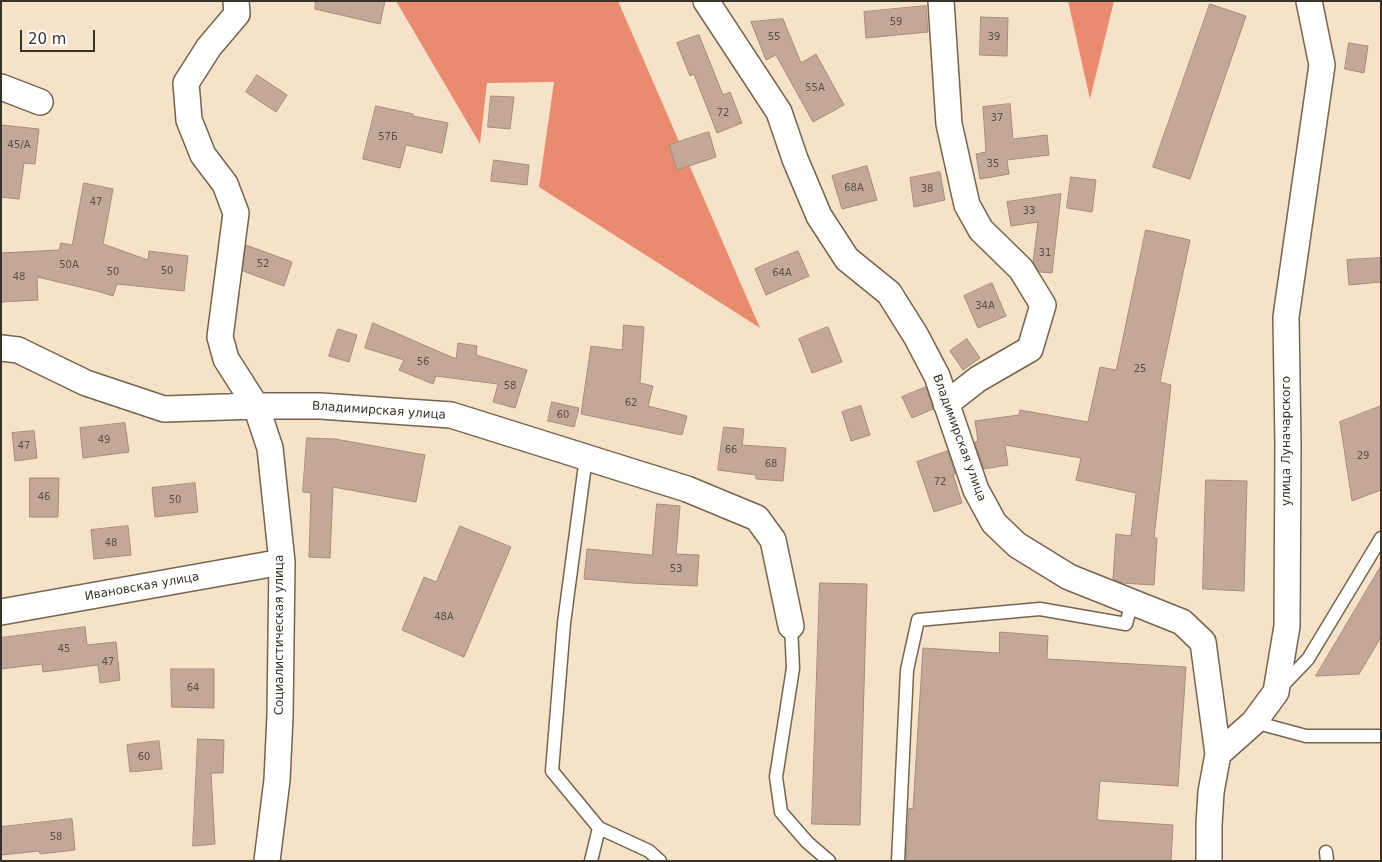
<!DOCTYPE html>
<html>
<head>
<meta charset="utf-8">
<style>
	body { margin:0 }
	#map { position:relative; width:1382px; height:862px; overflow:hidden; background:#f5e2c8; font-family:"DejaVu Sans",sans-serif }
	canvas { display:block }
	.frame { position:absolute; inset:0; border:2px solid #393228; pointer-events:none }
	.scale { position:absolute; left:20px; top:30px; width:75px; height:22px; box-sizing:border-box; border:2px solid #393228; border-top:0; padding-left:6px; font-size:15px; line-height:18px; white-space:nowrap; color:#393228; -webkit-text-stroke:4px #fff; paint-order:stroke }
</style>
</head>
<body>
<div id="map">
<canvas width="1382" height="862"></canvas>
<div class="frame"></div>
<div class="scale">20 m</div>
</div>
<script>
const ctx = document.querySelector('canvas').getContext('2d');
ctx.lineJoin = 'round';
function fillPath(path, color) {
  ctx.fillStyle = color;
  ctx.fill(path, 'evenodd');
}
function stroke(path, color, width, dash) {
  ctx.strokeStyle = color;
  ctx.lineWidth = width;
  ctx.lineCap = dash ? 'butt' : 'round';
  ctx.setLineDash(dash || []);
  ctx.stroke(path);
}
function write(font, color, halo, rows, align = 'center') {
  ctx.font = font + ' "DejaVu Sans",sans-serif';
  ctx.lineWidth = 4.5;
  ctx.setLineDash([]);
  ctx.textBaseline = 'middle';
  ctx.strokeStyle = halo;
  ctx.fillStyle = color;
  for (const [text, x, y, turn = 0] of rows) {
    ctx.save();
    ctx.translate(x, y);
    ctx.rotate((+turn || 0) * Math.PI / 180);
    ctx.textAlign = isNaN(turn) ? turn : align;
    if (halo) ctx.strokeText(text, 0, 0);
    ctx.fillText(text, 0, 0);
    ctx.restore();
  }
}
fillPath(new Path2D(`
	M396 1H618L760 328 539 187 554 82 487 83 480 144Z
	M1068 1H1114L1090 99Z`), '#e98b6e');
const building = new Path2D(`
	M316 1H385L380 24 315 9Z
	M1210 4 1246 16 1190 179 1153 167Z
	M926 6 928 32 866 38 864 12Z
	M981 17 1008 18 1007 56 980 55Z
	M783 19 801 63 816 54 844 105 813 122 776 55 766 60 751 22Z
	M699 35 723 95 730 92 742 123 717 133 694 74 690 76 677 43Z
	M1349 43 1368 46 1364 73 1345 69Z
	M257 75 287 95 276 112 246 92Z
	M491 96 514 97 510 129 488 127Z
	M1010 104 1013 139 1047 135 1049 155 1007 160 1009 174 980 179 976 154 986 152 983 107Z
	M376 106 413 114V116L448 123 442 153 406 145 400 168 363 159Z
	M1 125 39 129 35 164 24 163 19 199 1 197Z
	M709 132 716 157 677 170 669 145Z
	M494 160 529 165 527 185 491 181Z
	M867 166 877 200 842 209 832 176Z
	M940 172 945 200 914 207 910 178Z
	M1071 177 1096 180 1092 212 1067 208Z
	M84 183 113 189 103 244 148 260 149 251 188 256 184 291 117 284 113 296 97 291 37 277 38 300 1 302V253L59 250 61 243 72 245Z
	M1061 194 1052 273 1040 272 1033 262 1038 222 1011 226 1007 202Z
	M1146 230 1190 240 1160 382 1171 385 1154 538H1157L1154 585 1122 583 1113 579 1116 534 1131 536 1136 493 1076 480 1081 458 1005 445 1008 465 984 469 975 442 978 441 975 421 1019 415 1020 410 1088 422 1100 367 1116 370Z
	M246 245 292 262 284 286 243 271Z
	M798 251 809 276 766 295 755 269Z
	M1381 258V282L1349 285 1347 260Z
	M992 283 1006 316 978 328 964 296Z
	M373 323 456 359 458 343 477 346 476 355 527 370 515 408 493 402 498 384 436 376 433 384 399 370 404 360 365 348Z
	M624 325 644 327 640 383 653 386 648 406 687 416 682 435 581 414 591 346 622 350Z
	M828 327 842 362 812 373 799 339Z
	M338 329 357 335 349 362 329 356Z
	M967 339 980 358 963 370 950 351Z
	M926 387 933 409 912 418 902 397Z
	M552 402 579 408 574 427 548 421Z
	M861 406 870 435 851 441 842 412Z
	M1381 406V490L1352 501 1340 422Z
	M125 423 129 452 83 458 80 428Z
	M724 427 744 429 742 445 786 448 783 481 756 479V475L718 470Z
	M34 431 37 458 15 461 12 433Z
	M307 438 335 439 425 455 416 502 333 487 330 558 309 557 311 493 303 492Z
	M948 451 955 474H953L962 503 934 512 917 462Z
	M30 478H59L58 517H30Z
	M1206 480 1247 481 1244 591 1203 589Z
	M195 483 198 512 155 517 152 488Z
	M657 504 680 506 676 554 699 555 697 586 631 583 584 579 587 549 652 555Z
	M128 526 131 555 94 559 91 530Z
	M460 526 511 547 464 657 402 630 424 577 436 582Z
	M1381 566V637L1359 674 1316 676Z
	M820 583 867 584 860 825 812 824Z
	M85 627 87 645 116 642 120 680 100 683 98 665 43 672 42 664 1 669V638Z
	M1000 632 1048 636 1047 659 1186 667 1178 786 1100 781 1097 820 1173 825 1171 861H906L909 808 913 809 923 648 999 653Z
	M171 669H214V708L172 707Z
	M198 739 224 740 223 773H211L215 844 193 846Z
	M159 741 162 769 130 772 127 745Z
	M72 819 75 850 40 854 39 851 1 855V827Z`);
fillPath(building, '#c3a897');
stroke(building, '#a58c7a', 1);
const service = new Path2D(`
	M586 457 564 623 552 771 599 828 649 851 660 861
	M791 626 793 668 776 777 781 812 807 842 829 861
	M1279 689 1308 659 1381 538
	M1254 722 1306 736H1381
	M1326 852 1327 861
	M591 861 599 828
	M898 861 907 670 918 620 1040 609 1126 624 1132 602`);
const minor = new Path2D(`
	M236 1 237 14 209 47 186 83 189 120 203 155 225 184 236 213 220 337 226 359 256 406 270 448 282 562 280 716 277 780 267 861
	M706 1 779 112 795 159 819 216 847 259 889 293 916 336 937 376 976 490 994 523 1017 545 1069 577 1182 622 1203 642 1218 754
	M941 1 949 124 967 205 981 230 1021 269 1043 305 1030 349 978 379 946 404
	M1 87 40 102
	M1 348 18 350 86 383 164 409 256 406H320L451 415 687 489 757 518 773 540 791 626
	M1 612 282 562
	M1209 861V825L1211 792 1218 754 1254 722 1276 692 1287 626 1288 445 1286 317 1322 65 1309 1`);
stroke(service, '#75644e', 15);
stroke(minor, '#75644e', 28);
stroke(service, '#fff', 12);
stroke(minor, '#fff', 25);
write('10px', '#5c5044', null, [
	["59",896,22],
	["55",774,37],
	["39",994,37],
	["55А",815,88],
	["72",723,113],
	["37",997,118],
	["57Б",388,137],
	["45/А",19,145],
	["35",993,164],
	["68А",854,188],
	["38",927,189],
	["47",96,202],
	["33",1029,211],
	["31",1045,253],
	["52",263,264],
	["50А",69,265],
	["50",167,271],
	["50",113,272],
	["64А",782,273],
	["48",19,277],
	["34А",985,306],
	["56",423,362],
	["25",1140,369],
	["58",510,386],
	["62",631,403],
	["60",563,415],
	["49",104,440],
	["47",24,446],
	["66",731,450],
	["29",1363,456],
	["68",771,464],
	["72",940,482],
	["46",44,497],
	["50",175,500],
	["48",111,543],
	["53",676,569],
	["48А",444,617],
	["45",64,649],
	["47",108,662],
	["64",193,688],
	["60",144,757],
	["58",56,837]
]);
write('12px', '#393228', '#fff', [
	["Владимирская улица",379,411,4],
	["Владимирская улица",959,438,70],
	["улица Луначарского",1287,441,-90],
	["Ивановская улица",142,587,-10],
	["Социалистическая улица",280,635,-90]
]);
</script>
</body>
</html>
